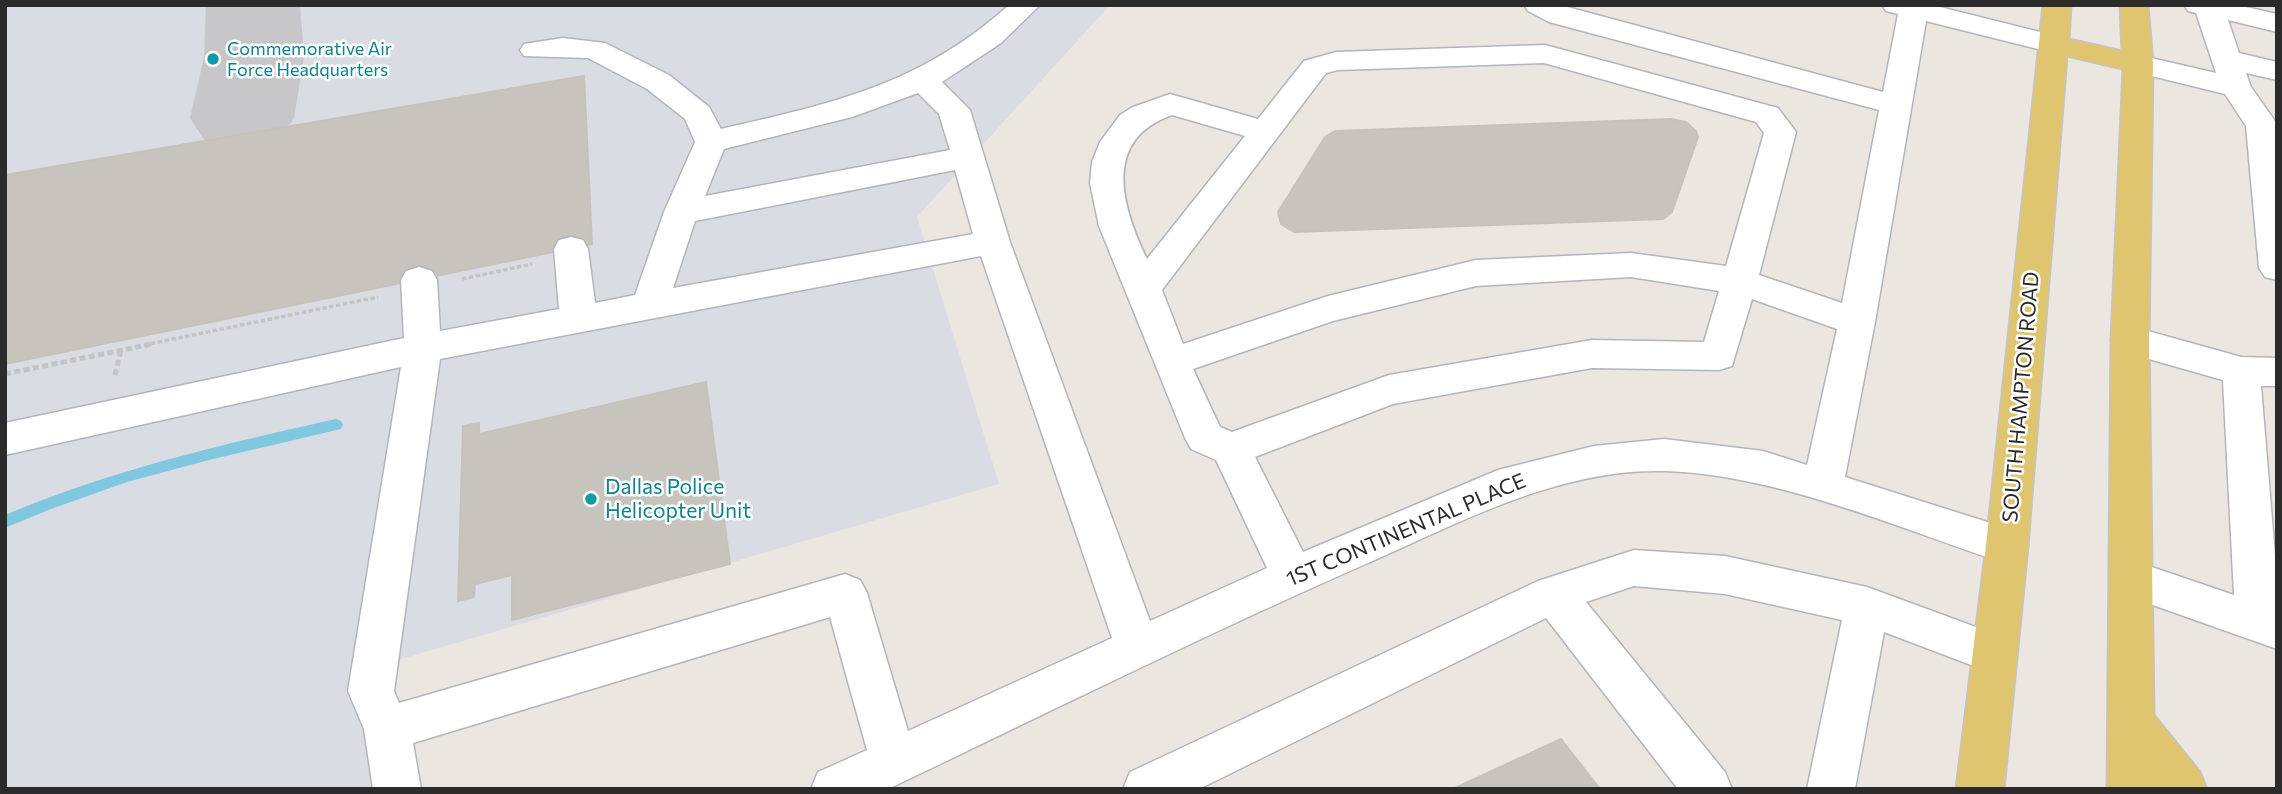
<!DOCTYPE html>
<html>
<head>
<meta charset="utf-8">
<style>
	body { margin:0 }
	#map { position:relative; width:2282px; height:794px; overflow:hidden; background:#ebe6df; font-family:Commissioner,sans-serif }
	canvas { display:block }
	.frame { position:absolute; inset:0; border:7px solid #2b2b2b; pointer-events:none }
</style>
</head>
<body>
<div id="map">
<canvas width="2282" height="794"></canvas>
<div class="frame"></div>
</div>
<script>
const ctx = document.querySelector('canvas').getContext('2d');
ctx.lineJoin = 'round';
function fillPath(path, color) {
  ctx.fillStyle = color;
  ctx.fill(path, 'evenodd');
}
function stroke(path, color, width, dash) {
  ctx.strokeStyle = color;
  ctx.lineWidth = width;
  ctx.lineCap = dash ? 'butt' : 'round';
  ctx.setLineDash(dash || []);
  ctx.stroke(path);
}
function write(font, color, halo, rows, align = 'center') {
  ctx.font = font + ' Commissioner,sans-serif';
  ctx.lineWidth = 5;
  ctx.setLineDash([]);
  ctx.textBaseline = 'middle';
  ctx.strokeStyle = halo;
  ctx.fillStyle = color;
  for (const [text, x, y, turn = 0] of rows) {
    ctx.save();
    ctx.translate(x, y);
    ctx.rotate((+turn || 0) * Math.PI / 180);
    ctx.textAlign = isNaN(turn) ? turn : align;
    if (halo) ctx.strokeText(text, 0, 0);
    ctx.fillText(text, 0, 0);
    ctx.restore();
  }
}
fillPath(new Path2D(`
	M5 5H1110L917 217 999 484 391 662 384 789H5Z`), '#dadce4');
fillPath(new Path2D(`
	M336 419 341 421 343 425 341 429 209 460 127 482 51 509 5 528V515C112 470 223 444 336 419Z`), '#7fc8e0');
fillPath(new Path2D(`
	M206 5H300L304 57 294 118 279 141 242 151 205 141 190 118 204 57Z`), '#c7c6c9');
const building = new Path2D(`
	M584 76 592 244 5 364V175Z
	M1671 119 1686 122 1696 131 1698 137 1672 212 1663 219 1294 232 1281 224 1278 212 1325 137 1335 131Z
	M706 382 730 564 512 620V575L475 584 474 597 458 601 463 426 479 423V434Z
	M1561 739 1600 789H1453Z`);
fillPath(building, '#c7c4be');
stroke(building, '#c7c2b9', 2);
const minor = new Path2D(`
	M1009 5H1040L1001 43 942 82 970 110 1010 242 1150 621 1267 568 1216 460 1191 449 1185 438 1099 226 1090 183 1092 162 1100 142 1120 115 1133 107 1170 94 1258 119 1304 61 1336 52 1545 45 1556 48 1778 108 1796 132 1759 275 1842 303 1879 110 1549 22 1528 11 1524 5H1560L1883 92 1898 14 1886 11 1882 5H1932L2064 38 2069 44 2064 50 2054 53 1926 21 1875 322 1845 477 2022 533 2028 546 2022 559 2007 564C1902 529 1775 474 1665 471 1560 468 1461 522 1368 563 1206 634 1047 713 888 789H811L818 772 867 750 830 617 413 743 421 789H373L364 729 348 691 401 367 5 455V423L404 338 401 280 406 271 419 267 432 271 437 280 440 331 559 309 554 249 559 240 571 237 583 240 588 249 595 303 635 295 664 212 695 142 685 119 647 89 588 58 524 56 520 50 524 44 563 38 605 43 669 75 709 107 721 129C834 103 920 85 1009 5ZM1544 63 1756 122 1764 133 1726 266 1631 253 1476 260 1328 296 1183 344 1162 290 1326 73 1338 70ZM918 93 939 114 950 150 705 196 724 149 852 117ZM1172 115 1245 136 1147 259C1122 207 1101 140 1172 115ZM955 170 973 234 673 288 695 221ZM981 256 1112 638 908 731 867 593 860 580 845 574 399 703 394 691 440 359ZM1631 277 1719 291 1704 342 1592 340 1389 375 1232 432 1220 427 1193 369 1333 321 1476 286ZM1752 299 1837 329 1807 465 1763 451 1664 439 1594 446 1498 470 1303 552 1255 457 1393 404 1592 368 1719 370 1732 366Z
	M2184 5H2237L2277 14V32L2228 20 2239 53 2277 62V80L2246 73 2251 87 2277 124V280L2265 277 2259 268 2246 126 2225 94 2127 70 2123 64 2127 58 2138 55 2216 73 2196 13 2188 11Z
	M2130 326 2241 357 2277 358V386H2261L2277 580V649L2116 592 2109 579 2116 566 2131 560 2234 595 2223 380 2117 350 2111 340 2117 330Z
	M1634 550 1725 556 1867 587 2011 640 2017 654 2011 668 1995 674 1884 632 1855 789H1807L1842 620 1725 594 1634 586 1586 602 1725 772 1732 789H1678L1546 618 1199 789H1123L1130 772 1538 581Z`);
const major = new Path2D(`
	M2043 5H2071L2069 39 2122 51 2120 5H2148L2153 64 2149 340 2154 715 2200 772 2207 789H2107L2111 340 2123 69 2067 56 2028 546 2004 789H1956L1986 546Z`);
stroke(minor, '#b3b5bd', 3);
stroke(major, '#c4c4c4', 3);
stroke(new Path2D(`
	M462 279 532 264
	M144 345 378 297`), '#c4c4c4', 3.5, [4.5, 2.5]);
stroke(new Path2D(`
	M5 374 152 344
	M115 375 121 350`), '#c4c4c4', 5, [6, 3.5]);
fillPath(minor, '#fff');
fillPath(major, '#e0c570');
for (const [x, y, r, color] of [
	[213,59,7,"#0f9aa8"],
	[591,499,7,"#0f9aa8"]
]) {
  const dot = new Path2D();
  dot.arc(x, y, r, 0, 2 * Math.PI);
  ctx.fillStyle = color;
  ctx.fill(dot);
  stroke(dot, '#fff', 2.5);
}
write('18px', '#0d838f', '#fff', [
	["Commemorative Air",227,49],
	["Force Headquarters",227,70]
], 'left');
write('21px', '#2b2b2b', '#fff', [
	["SOUTH HAMPTON ROAD",2021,397,-85],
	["1ST CONTINENTAL PLACE",1406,530,-23]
]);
write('21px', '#0d838f', '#fff', [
	["Dallas Police",605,487],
	["Helicopter Unit",605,511]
], 'left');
</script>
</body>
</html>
